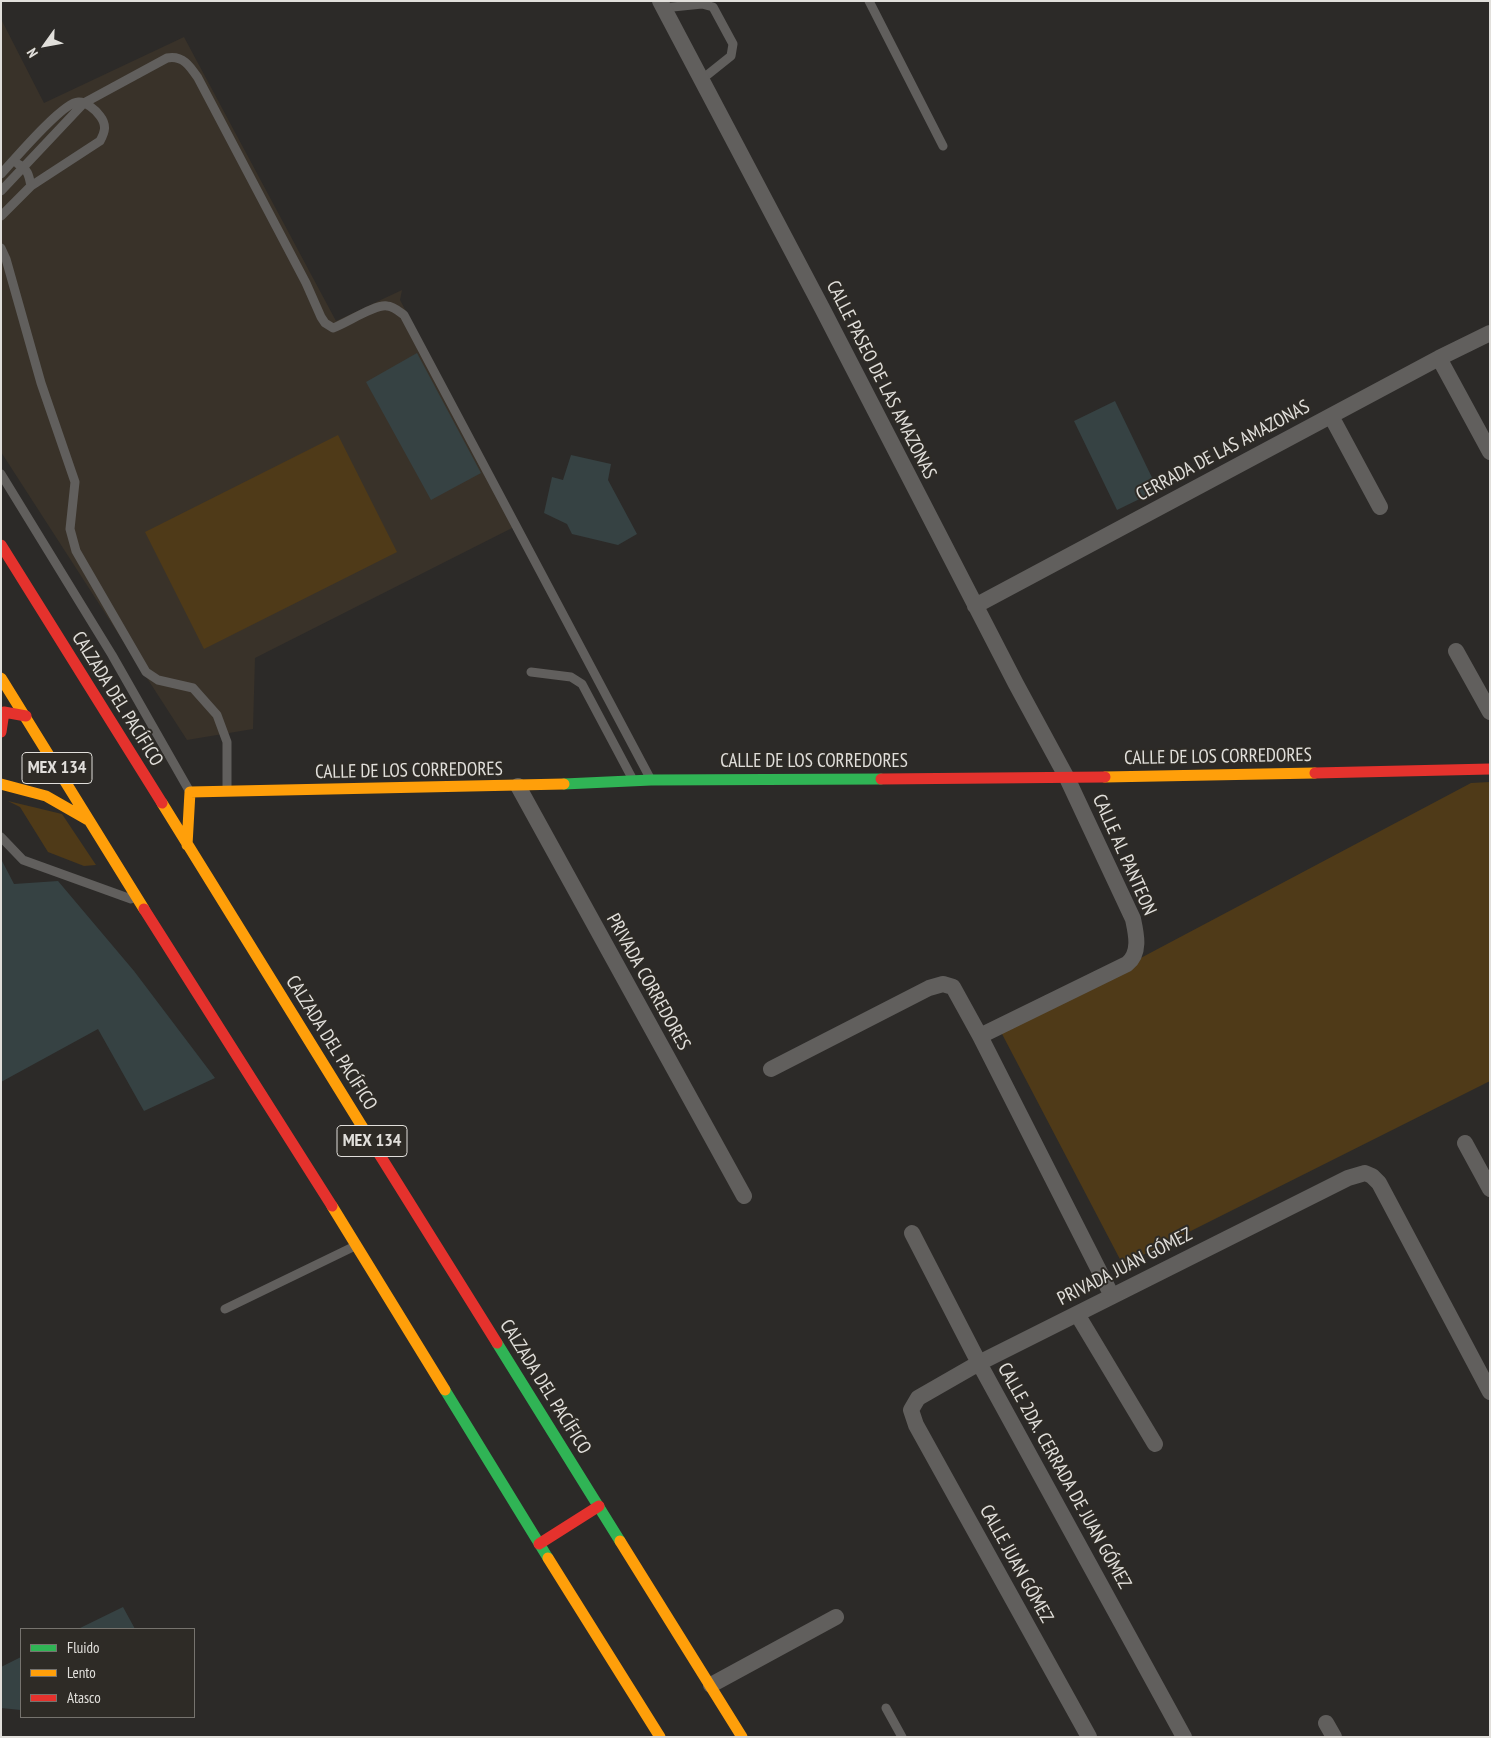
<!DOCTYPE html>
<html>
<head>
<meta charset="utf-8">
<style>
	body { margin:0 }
	#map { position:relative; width:1491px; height:1738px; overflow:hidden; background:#2c2a28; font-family:"PT Sans Narrow",sans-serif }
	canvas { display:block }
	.frame { position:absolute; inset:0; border:2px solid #e1dfdb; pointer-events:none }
	.legend { position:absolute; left:20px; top:1628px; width:175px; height:90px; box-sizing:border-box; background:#2e2b26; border:1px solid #76736e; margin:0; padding:6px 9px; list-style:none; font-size:15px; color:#e1dfdb }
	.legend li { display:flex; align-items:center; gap:10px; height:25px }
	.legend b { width:25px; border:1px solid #76736e }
	.north { position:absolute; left:20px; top:20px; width:50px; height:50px; -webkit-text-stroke:4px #2e2b26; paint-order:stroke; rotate:238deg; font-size:14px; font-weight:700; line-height:20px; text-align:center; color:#e1dfdb }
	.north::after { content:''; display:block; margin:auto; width:18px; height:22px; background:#e1dfdb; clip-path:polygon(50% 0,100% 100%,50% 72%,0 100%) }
</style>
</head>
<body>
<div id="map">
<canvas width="1491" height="1738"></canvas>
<div class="frame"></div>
<ul class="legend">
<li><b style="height:6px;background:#30b455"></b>Fluido</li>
<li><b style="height:6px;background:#ff9f0a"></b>Lento</li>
<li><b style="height:6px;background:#e5322d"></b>Atasco</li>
</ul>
<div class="north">N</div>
</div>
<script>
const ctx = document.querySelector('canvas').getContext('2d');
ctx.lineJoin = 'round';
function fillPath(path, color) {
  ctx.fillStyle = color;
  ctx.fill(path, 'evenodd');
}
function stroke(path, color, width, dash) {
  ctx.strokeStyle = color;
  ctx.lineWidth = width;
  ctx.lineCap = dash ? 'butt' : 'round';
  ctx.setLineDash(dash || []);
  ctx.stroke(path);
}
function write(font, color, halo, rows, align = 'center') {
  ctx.font = font + ' "PT Sans Narrow",sans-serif';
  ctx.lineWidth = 4;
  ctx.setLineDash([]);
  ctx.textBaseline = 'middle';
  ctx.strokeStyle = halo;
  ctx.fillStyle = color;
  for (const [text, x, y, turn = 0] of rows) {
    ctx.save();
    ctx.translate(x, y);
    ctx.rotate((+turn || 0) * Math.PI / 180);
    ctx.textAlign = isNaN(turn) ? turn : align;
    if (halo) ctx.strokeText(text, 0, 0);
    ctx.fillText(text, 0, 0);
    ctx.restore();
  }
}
fillPath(new Path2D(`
	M1 19 44 103 184 37 336 321 402 290 400 300 518 525 255 658 253 729 187 740 1 452Z`), '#393229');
fillPath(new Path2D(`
	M338 435 397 552 204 649 145 532Z
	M1490 782V1081L1123 1265 1001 1032 1471 783Z
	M8 801 62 814 96 865 84 866 48 852 20 807Z`), '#4f3a18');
fillPath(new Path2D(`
	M417 353 481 473 431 500 366 382Z
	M1115 401 1158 490 1117 510 1074 421Z
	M571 455 611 464 608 480 637 534 618 545 572 534 567 524 544 513 552 477 563 480Z
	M1 859 14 884 58 881 134 971 215 1078 144 1111 98 1029 1 1082Z
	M123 1607 135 1629H78Z
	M21 1657V1710L1 1708V1667Z`), '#364243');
stroke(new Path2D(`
	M869 1 943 146
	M663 8 702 4 713 7 733 44 731 56 701 80
	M18 164C28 169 29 176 31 186
	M1 174C13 161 63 102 78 102 85 101 96 110 100 116 107 125 105 132 100 141L31 186 1 216
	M1 191 84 103 167 58C183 55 190 66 198 78L306 283 321 317 325 323 333 328C347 323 375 304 387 306 393 306 400 312 404 315L650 778
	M1 248 6 259 41 383 75 482 70 529 76 551 146 672 158 680 193 688 217 715 227 742V791
	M1 474 112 655 190 792
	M531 672 571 677 582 684 632 778
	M1 837 23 860 131 899
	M225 1309 355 1246
	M886 1708 902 1737`), '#615f5d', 9);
stroke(new Path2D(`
	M660 1 822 308 1016 684 1067 778 1133 919C1136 933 1141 953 1127 964L980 1036
	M1439 358 1490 452
	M1331 416 1380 507
	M975 606 1439 358 1490 333
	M1456 651 1490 712
	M518 786 744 1196
	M771 1069 929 988 943 984 953 987 980 1036 1112 1296
	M1465 1143 1490 1189
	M912 1233 979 1363 1184 1737
	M1077 1314 1155 1444
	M711 1685 836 1617
	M1326 1723 1334 1737
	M1089 1737 916 1425 911 1410 918 1398 979 1363 1348 1178 1365 1173 1372 1176 1379 1183 1490 1392`), '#615f5d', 16);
stroke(new Path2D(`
	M564 784 651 780 881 779
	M497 1343 620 1541
	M445 1390 548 1558`), '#30b455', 11);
stroke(new Path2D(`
	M1 678 144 909
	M1105 777 1315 773
	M1 784 46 796 88 820
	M162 803 376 1149
	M187 845 190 792 564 784
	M332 1206 445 1390
	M620 1541 742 1737
	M548 1558 660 1737`), '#ff9f0a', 11);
stroke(new Path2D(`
	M1 545 162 803
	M1 732 4 712 26 716
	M1315 773 1490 769
	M881 779 1105 777
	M144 909 332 1206
	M376 1149 497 1343
	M539 1544 599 1506`), '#e5322d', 11);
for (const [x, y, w] of [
	[57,768,70],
	[372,1141,70]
]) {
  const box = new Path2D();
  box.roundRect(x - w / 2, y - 15.5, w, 31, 4);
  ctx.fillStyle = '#2e2b26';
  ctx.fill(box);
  stroke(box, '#e1dfdb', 1);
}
write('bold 18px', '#e1dfdb', null, [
	["MEX 134",57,768],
	["MEX 134",372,1141]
]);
write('19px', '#e1dfdb', '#2e2b26', [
	["CALLE PASEO DE LAS AMAZONAS",881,380,63],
	["CERRADA DE LAS AMAZONAS",1223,451,-28],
	["CALZADA DEL PACÍFICO",117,699,58],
	["CALLE DE LOS CORREDORES",1218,757,-1],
	["CALLE DE LOS CORREDORES",814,762],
	["CALLE DE LOS CORREDORES",409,771,-1],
	["CALLE AL PANTEON",1124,855,66],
	["PRIVADA CORREDORES",648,982,61],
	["CALZADA DEL PACÍFICO",331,1043,58],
	["PRIVADA JUAN GÓMEZ",1125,1267,-27],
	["CALZADA DEL PACÍFICO",545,1387,58],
	["CALLE 2DA. CERRADA DE JUAN GÓMEZ",1064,1476,61],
	["CALLE JUAN GÓMEZ",1016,1564,61]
]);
</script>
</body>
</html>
